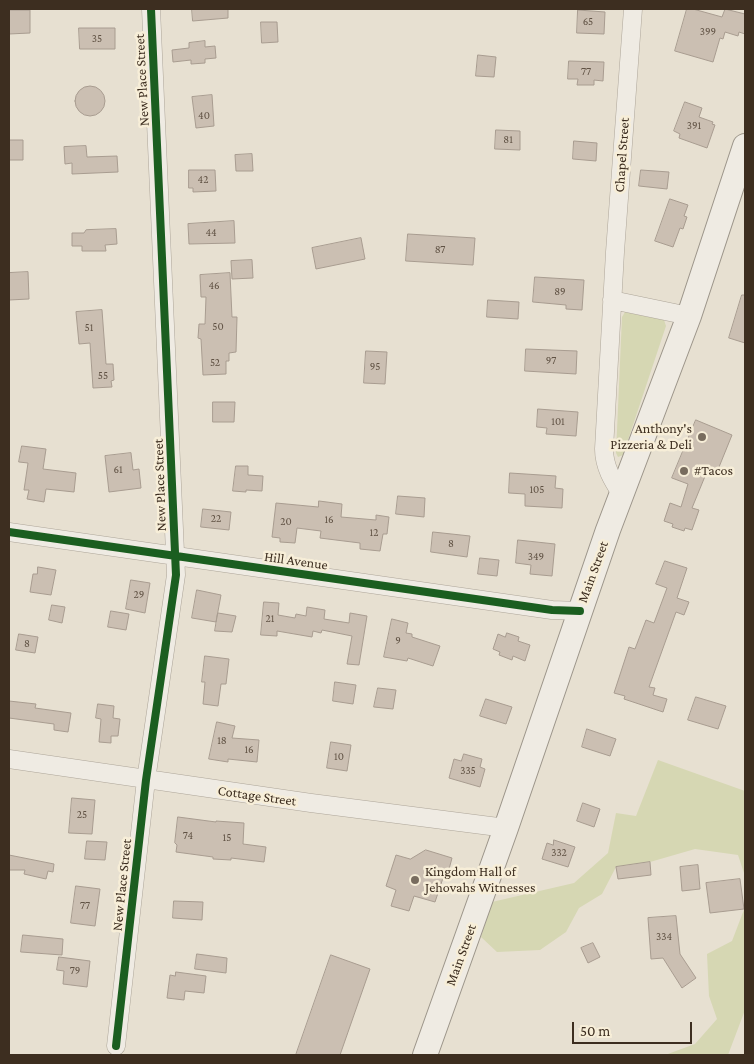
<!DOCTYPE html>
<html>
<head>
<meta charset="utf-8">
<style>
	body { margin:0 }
	#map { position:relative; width:754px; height:1064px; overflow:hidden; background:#e7e0d1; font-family:"Crimson Pro",serif }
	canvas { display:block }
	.frame { position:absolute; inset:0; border:10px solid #3d2e20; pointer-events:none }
	.scale { position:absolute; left:572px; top:1022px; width:120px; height:22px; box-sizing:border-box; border:2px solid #3d2e20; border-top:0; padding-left:6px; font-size:15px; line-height:18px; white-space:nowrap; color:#3d2e20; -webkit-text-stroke:4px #f7eed8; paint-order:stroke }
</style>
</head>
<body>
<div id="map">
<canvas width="754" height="1064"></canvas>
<div class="frame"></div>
<div class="scale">50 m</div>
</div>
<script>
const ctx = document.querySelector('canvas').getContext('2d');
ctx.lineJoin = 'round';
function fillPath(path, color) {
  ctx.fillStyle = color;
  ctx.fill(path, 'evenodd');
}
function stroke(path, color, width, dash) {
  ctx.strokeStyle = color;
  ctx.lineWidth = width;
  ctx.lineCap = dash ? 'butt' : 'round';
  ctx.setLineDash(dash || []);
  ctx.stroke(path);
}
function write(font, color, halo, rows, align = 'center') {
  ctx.font = font + ' "Crimson Pro",serif';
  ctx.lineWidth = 5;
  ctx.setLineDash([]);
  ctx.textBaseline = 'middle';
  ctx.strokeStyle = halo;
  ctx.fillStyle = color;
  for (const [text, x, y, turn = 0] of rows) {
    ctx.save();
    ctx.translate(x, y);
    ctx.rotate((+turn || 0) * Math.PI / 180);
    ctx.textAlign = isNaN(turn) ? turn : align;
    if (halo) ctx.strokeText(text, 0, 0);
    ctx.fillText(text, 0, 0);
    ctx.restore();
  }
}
fillPath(new Path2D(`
	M625 312 664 320 666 326 623 455 618 457 616 453 622 317Z
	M658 760 745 791V876L738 855 695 849 650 862 616 867 602 894 579 908 566 932 540 950 497 952 481 937 492 902 574 883 608 853 616 813 636 816Z
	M745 907V1010L728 1055H665L695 1044 717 1019 709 996 707 954 732 941Z`), '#d6d7b3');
const building = new Path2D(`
	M192 9H228V18L193 21Z
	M687 9H693L722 17 725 9 745 14V34L739 32 738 36 725 32 723 39 720 38 713 62 675 51Z
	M9 10H30V33L9 34Z
	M578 10 605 12 604 34 577 33Z
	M261 22H277L278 42 262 43Z
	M79 28H115V49H80Z
	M205 41V47L215 46 216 58 205 59V63L191 64V60L173 62 172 50 189 48V43Z
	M478 55 496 57 494 77 476 76Z
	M569 61 604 62 603 81 594 80V85H577L578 79H568Z
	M75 101a15 15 0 1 1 30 0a15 15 0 1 1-30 0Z
	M212 95 214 126 196 128 192 97Z
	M685 102 702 108 699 117 713 122 712 124 715 125 707 148 679 138 680 134 674 131Z
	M496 130 520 131V150L495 149Z
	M9 140H23V160H9Z
	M574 141 597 143 596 161 573 159Z
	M86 146 87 157 117 156 118 172 72 174V163L65 164 64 147Z
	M252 154 253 171H236L235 155Z
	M189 170H215L216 191 193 192V188H189Z
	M641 170 669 172 667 189 639 186Z
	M670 199 688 205 684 216 687 217 683 229 680 228 673 247 655 241Z
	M234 221 235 243 189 244 188 224Z
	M116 229 117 244 105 245 106 251H82V246H72V233H84L86 230Z
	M408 234 475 238 473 265 406 261Z
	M361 238 365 259 316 269 312 248Z
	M252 260 253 278 232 279 231 261Z
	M28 272 29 299 9 300V273Z
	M230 273 232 317H237L236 352 229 353V361H226V374L203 375 201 339 198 338 199 324H205L206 297H201L200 275Z
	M535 277 584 280 582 310 566 309V305L533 302Z
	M742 295H745V343L729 338Z
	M488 300 519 302 518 319 487 317Z
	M102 310 106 364H113L114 380 111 381 112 387 93 388 90 343 79 344 76 312Z
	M526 349 577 351 576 374 525 371Z
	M366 351 387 352 385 384 364 383Z
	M213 402H235L234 422H213Z
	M538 409 578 412 576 436 546 434 547 428 537 427Z
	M696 420 732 435 717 472 708 469 692 508 699 510 692 530 685 528 684 531 672 527 673 524 664 521 670 503 681 507 688 484 672 478Z
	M22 446 46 449 43 469 76 473 74 492 46 489 44 502 27 499 29 490H24L28 463 19 462Z
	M131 453 133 470 139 469 141 488 109 492 105 456Z
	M236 466H248V475L263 476 262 491 246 490V492L233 491Z
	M510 473 556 476 555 488 563 489 562 508 525 506V494L509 493Z
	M398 496 425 498 424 517 396 514Z
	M319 501 342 504 341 517 376 520V515L389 517 387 534H383L380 551 360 549V543L320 538 321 531 297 528 295 543 280 542V538L272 537 276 503 318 507Z
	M203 509 231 512 229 530 201 527Z
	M433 532 470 536 467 557 431 552Z
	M518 540 555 544 552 576 530 574 531 565 516 563Z
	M480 558 499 560 497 576 478 574Z
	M665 561 687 568 677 598 689 602 684 615 676 612 649 687 655 688 653 695 667 699 663 712 624 699 625 696 614 693 629 647 635 649 646 620 654 623 667 588 656 584Z
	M38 567 56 570 51 595 30 592 33 574H37Z
	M131 580 150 583 145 613 126 609Z
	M197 590 221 595 216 622 192 618Z
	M264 602 279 603 278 615 295 618 296 614 306 616 307 607 325 610 324 619 349 623 350 613 367 616 359 665 347 664 352 636 322 630 321 633 313 631 312 637 277 631V636L261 635Z
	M52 605 65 607 62 623 49 620Z
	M111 611 129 614 126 630 108 627Z
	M218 613 236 616 232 632 215 631Z
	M392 619 408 623 406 633 412 634V637L440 646 433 666 408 658 407 661 384 657Z
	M507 633 519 637 518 641 530 645 525 661 513 656 512 660 499 655 500 652 493 649 498 634 505 637Z
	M19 634 38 637 35 653 16 650Z
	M205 656 229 659 226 684H221L218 706 203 704 205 682H202Z
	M335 682 356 685 353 704 333 701Z
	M378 688 396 690 393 709 374 707Z
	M696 697 726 706 718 729 688 720Z
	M486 699 512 707 506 724 480 716Z
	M9 701 36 704 35 708 71 713 68 732 54 730V724L9 718Z
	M98 704 114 706 113 718 120 719 118 736H111V743L99 742 101 719 96 718Z
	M217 722 235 726 232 738 259 740 257 762 228 759V762L209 759Z
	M587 729 616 739 610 756 582 747Z
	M331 742 351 745 347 771 327 768Z
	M464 754 482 759 480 767 485 769 480 787 449 778 454 759 461 761Z
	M72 798 95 800 92 834 69 833Z
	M583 803 600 809 594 827 577 821Z
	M178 817 216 822V821L244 823 243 844 266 847 264 862 231 858V860L213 859V857L176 852 177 845 175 843Z
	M554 840 575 847 568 867 542 859 547 843 553 845Z
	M87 841 107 842 105 860 85 859Z
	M426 850 452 858 448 873 445 872 435 902 414 896 409 911 391 906 396 890 386 886 396 855 410 859Z
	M9 855 54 864 53 872 48 871 46 879 24 874 25 870H9Z
	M650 862 651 875 618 879 616 867Z
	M698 865 700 889 682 891 680 867Z
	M740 879 744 909 710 913 706 883Z
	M76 886 100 889 95 926 71 923Z
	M174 901 203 902 202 920 173 918Z
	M676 916 680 954 696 978 682 988 663 958 651 959 648 918Z
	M23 935 63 939 62 955 21 952Z
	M593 943 600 957 588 963 581 948Z
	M197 954 227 958 226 973 195 969Z
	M331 955 370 969 340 1055H296Z
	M59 957 90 961 87 987 63 984 64 971 57 970Z
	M176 972 206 976 204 993 185 991 184 1000 167 998 170 975 175 976Z`);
fillPath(building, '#cbbfb2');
stroke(building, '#a89c90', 1);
const street = new Path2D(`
	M612 300 689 316
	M622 495C613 481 604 467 604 449L615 252 633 9
	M9 532 552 610 580 611
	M9 759 311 803 506 828
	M116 1046 146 780 176 575 151 9`);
const secondary = new Path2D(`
	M425 1055 506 828 608 530 689 316 745 146`);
stroke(street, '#ada599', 19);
stroke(secondary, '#9c958a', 26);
stroke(street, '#efebe3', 18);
stroke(secondary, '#efebe3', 24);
stroke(new Path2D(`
	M9 532 552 610 580 611
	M116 1046 146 780 176 575 151 9`), '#1b5e20', 8);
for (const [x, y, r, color] of [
	[702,437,5,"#786c5e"],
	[684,471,5,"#786c5e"],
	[415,880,5,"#786c5e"]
]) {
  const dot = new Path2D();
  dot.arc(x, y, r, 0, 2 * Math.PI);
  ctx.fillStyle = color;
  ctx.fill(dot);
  stroke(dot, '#f7eed8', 2);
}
write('11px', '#605244', null, [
	["65",588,22],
	["399",708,32],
	["35",97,39],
	["77",586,72],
	["40",204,116],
	["391",694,126],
	["81",508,140],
	["42",203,180],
	["44",211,233],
	["87",440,250],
	["46",214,286],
	["89",560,292],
	["50",218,327],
	["51",89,328],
	["97",551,361],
	["52",215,363],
	["95",375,367],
	["55",103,376],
	["101",558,422],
	["61",118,470],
	["105",537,490],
	["22",216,519],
	["16",329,520],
	["20",286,522],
	["12",374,533],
	["8",451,544],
	["349",536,557],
	["29",139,595],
	["21",270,619],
	["9",398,641],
	["8",27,644],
	["18",222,741],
	["16",249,750],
	["10",339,757],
	["335",468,771],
	["25",82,815],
	["74",188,836],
	["15",227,838],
	["332",559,853],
	["77",85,906],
	["334",664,937],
	["79",75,971]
]);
write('14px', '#3d2e20', '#f7eed8', [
	["New Place Street",142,80,-93],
	["Chapel Street",622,155,-86],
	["New Place Street",160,485,-92],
	["Hill Avenue",296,561,8],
	["Main Street",593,572,-70],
	["Cottage Street",257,796,8],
	["New Place Street",122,885,-84],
	["Main Street",461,955,-70]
]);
write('14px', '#3d2e20', '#f7eed8', [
	["Anthony's",692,429,"right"],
	["Pizzeria & Deli",692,445,"right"],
	["#Tacos",694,471],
	["Kingdom Hall of",425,872],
	["Jehovahs Witnesses",425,888]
], 'left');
</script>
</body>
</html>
